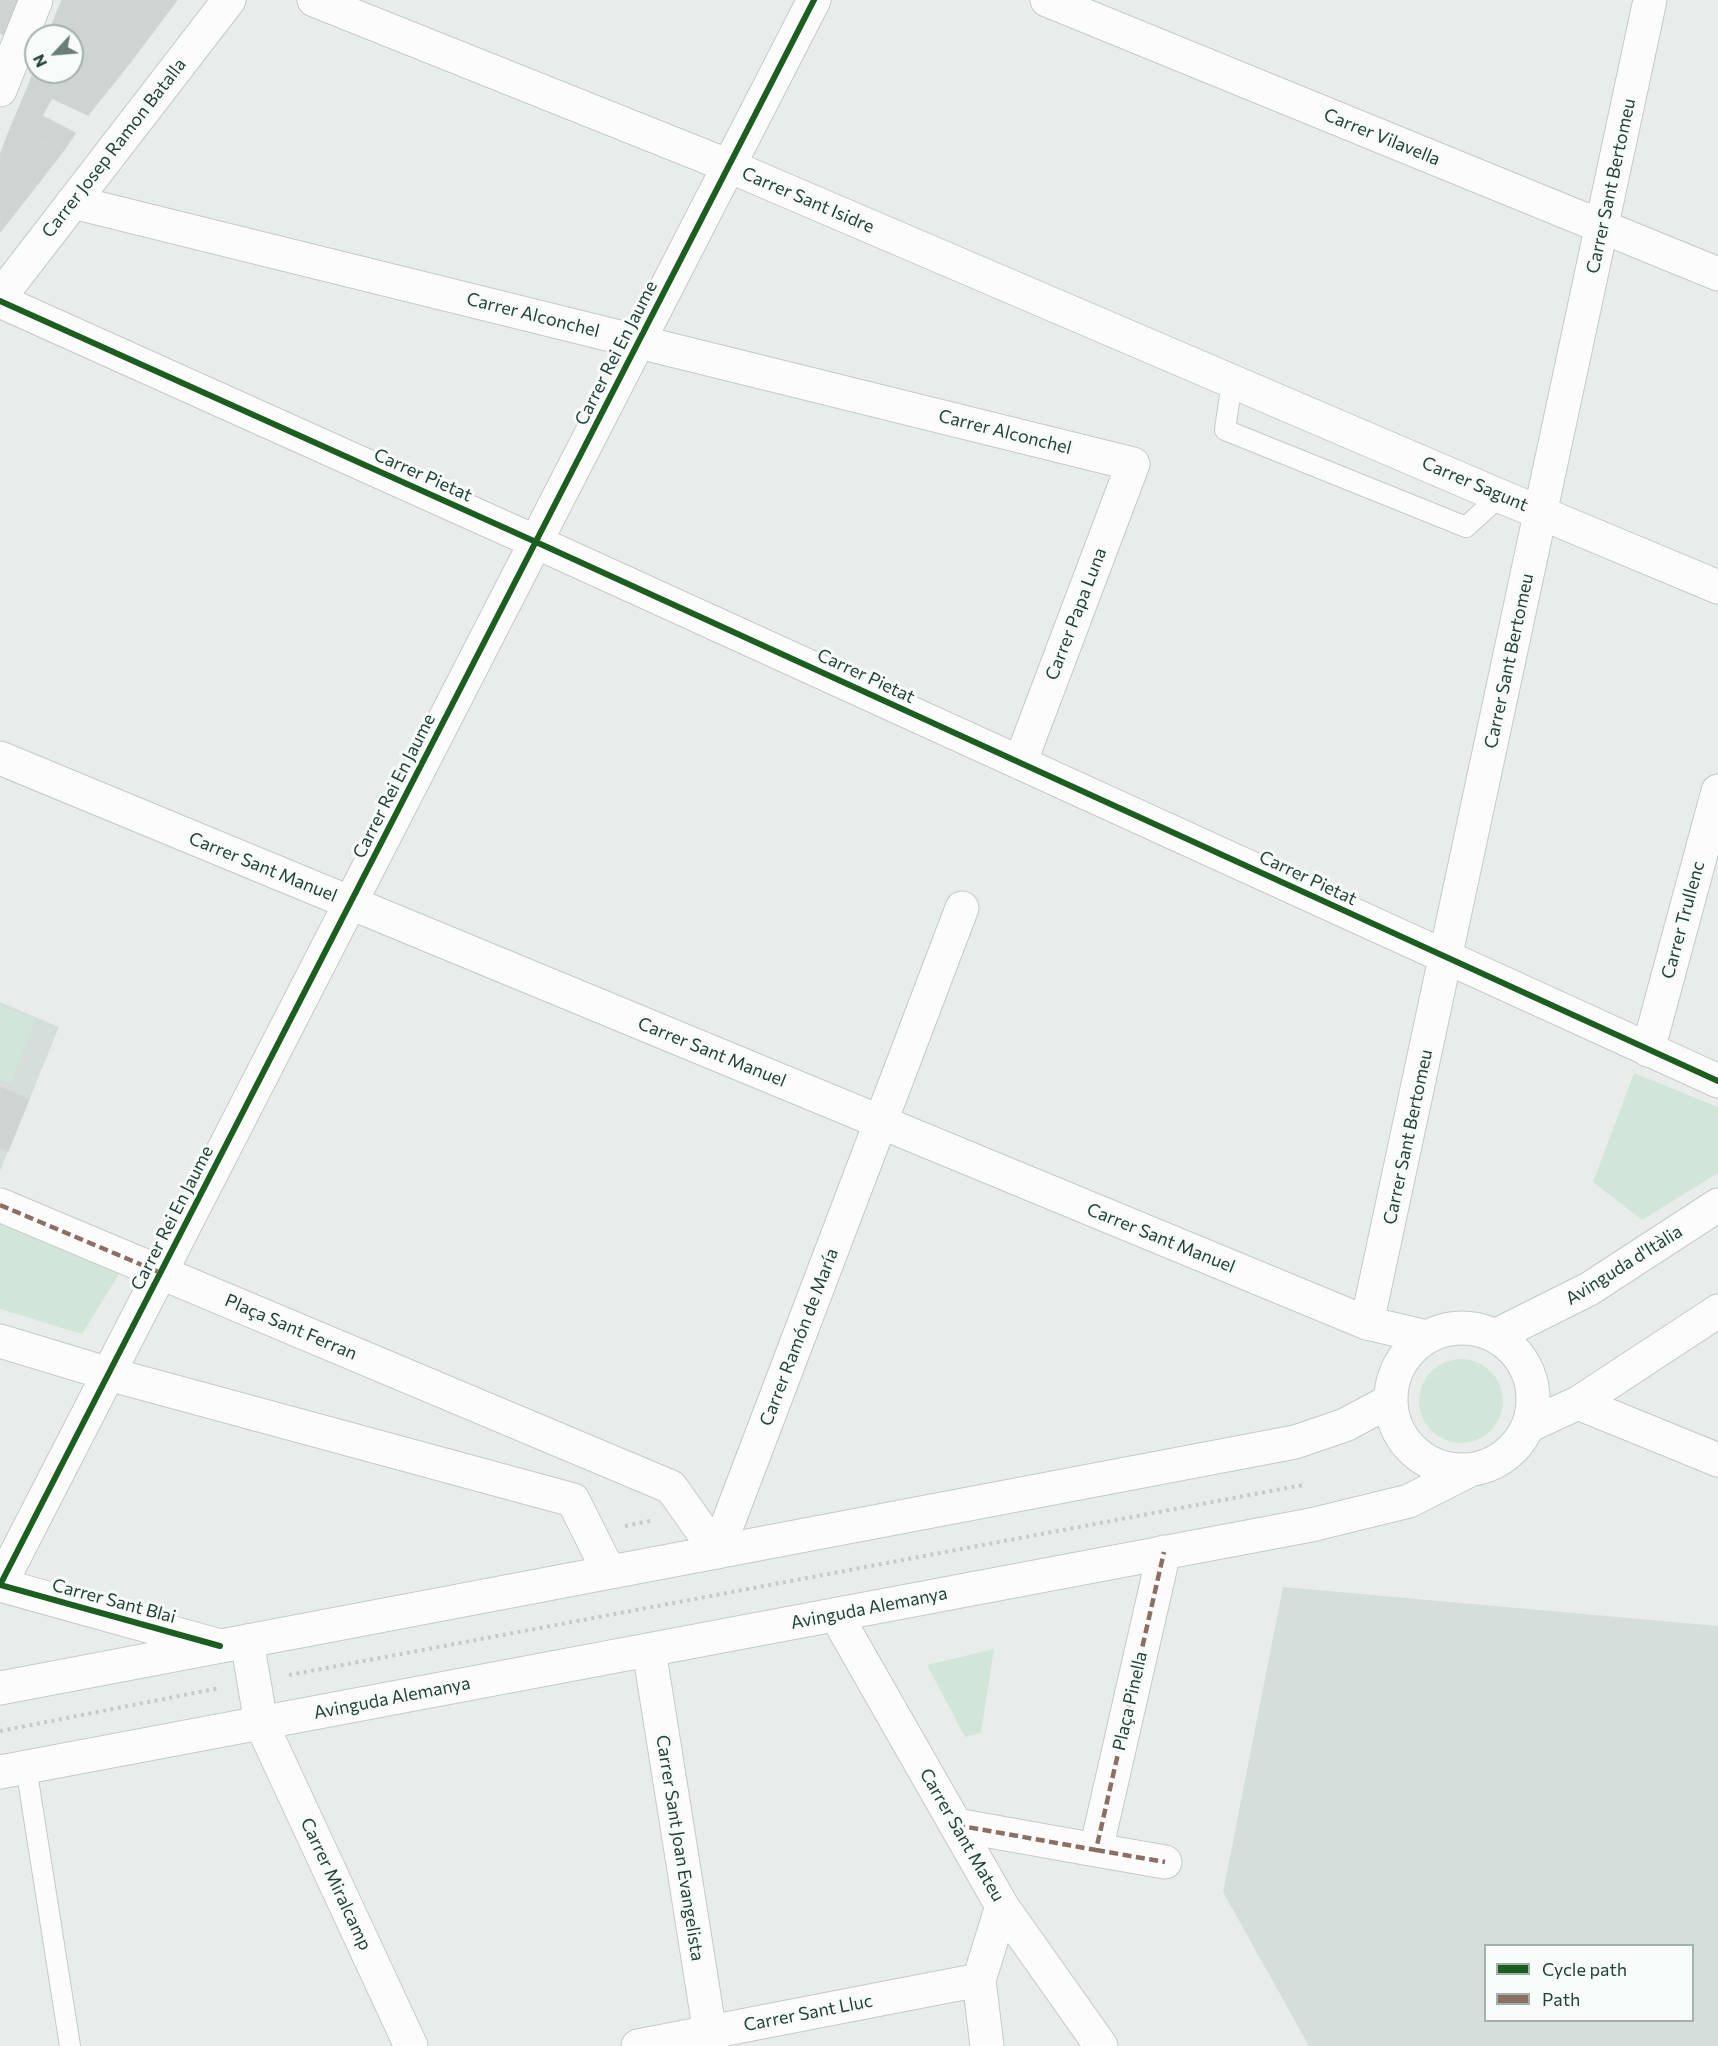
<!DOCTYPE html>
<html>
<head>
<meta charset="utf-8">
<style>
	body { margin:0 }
	#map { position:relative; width:1718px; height:2046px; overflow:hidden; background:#e8edeb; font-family:Commissioner,sans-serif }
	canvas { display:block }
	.legend { position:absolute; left:1484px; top:1944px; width:210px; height:78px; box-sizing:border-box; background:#f7fbf9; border:2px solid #a3b1ad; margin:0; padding:8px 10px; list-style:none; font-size:18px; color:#24423a }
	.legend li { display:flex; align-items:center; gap:12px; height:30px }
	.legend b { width:30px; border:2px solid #a3b1ad }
	.north { position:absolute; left:24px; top:24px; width:60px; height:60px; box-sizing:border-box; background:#f7fbf9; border:2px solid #a3b1ad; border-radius:50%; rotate:244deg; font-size:16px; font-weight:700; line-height:24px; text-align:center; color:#24423a }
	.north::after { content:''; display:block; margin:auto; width:21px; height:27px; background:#697e78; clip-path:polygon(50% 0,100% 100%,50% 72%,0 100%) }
</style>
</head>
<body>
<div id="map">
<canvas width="1718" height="2046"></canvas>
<ul class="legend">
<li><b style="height:8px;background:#1b5e20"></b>Cycle path</li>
<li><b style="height:8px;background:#8d6e63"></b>Path</li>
</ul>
<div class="north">N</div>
</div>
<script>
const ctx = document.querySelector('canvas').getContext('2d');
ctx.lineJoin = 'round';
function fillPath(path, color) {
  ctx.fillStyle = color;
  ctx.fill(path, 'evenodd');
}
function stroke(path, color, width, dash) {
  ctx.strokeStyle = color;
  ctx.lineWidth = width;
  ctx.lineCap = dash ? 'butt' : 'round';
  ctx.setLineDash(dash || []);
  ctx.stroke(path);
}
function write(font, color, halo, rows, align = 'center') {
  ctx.font = font + ' Commissioner,sans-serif';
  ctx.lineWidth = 6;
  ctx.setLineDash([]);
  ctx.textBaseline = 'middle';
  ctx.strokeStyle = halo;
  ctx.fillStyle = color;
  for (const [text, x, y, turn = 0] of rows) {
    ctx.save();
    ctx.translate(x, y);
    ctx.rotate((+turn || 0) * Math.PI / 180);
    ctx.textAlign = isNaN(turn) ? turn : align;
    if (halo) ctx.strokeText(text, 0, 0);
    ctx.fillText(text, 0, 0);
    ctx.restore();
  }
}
fillPath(new Path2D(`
	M0 1002 59 1027 0 1171Z
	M1283 1587 1718 1626V2046H1309L1223 1892ZM1486 1946H1692V2020H1486Z`), '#d6dedb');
fillPath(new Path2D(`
	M0 1006 35 1019 11 1083 0 1079Z
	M1634 1073 1718 1107V1173L1642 1220 1593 1182Z
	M0 1217 122 1269 82 1334 0 1309Z
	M1419 1401a42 42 0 1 1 84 0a42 42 0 1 1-84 0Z
	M994 1649 981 1733 965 1737 927 1665Z`), '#d1e6d8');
const building = new Path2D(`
	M0 0H21L7 36 0 33Z
	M62 0H111L91 49 72 41V36H60L49 32Z
	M111 0H177L128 65 91 49Z
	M72 41 128 65 88 115 28 87 36 66V72H72Z
	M28 87 52 98 42 116 75 133 64 150 10 129Z
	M10 129 64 150 0 232V155Z
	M0 1087 29 1099 8 1151 0 1148Z`);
fillPath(building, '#cfd4d2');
stroke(building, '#d1d6d4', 1.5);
const lane = new Path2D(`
	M1232 381 1225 430 1466 527 1500 496
	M26 1767 70 2046`);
const street = new Path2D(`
	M314 0 729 166 1500 496 1718 587
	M1047 0 1718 274
	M0 90 36 0
	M73 202 1133 464 1020 763
	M0 301 536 542 1718 1081
	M1648 1050 1718 791
	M0 1205 671 1487 717 1552
	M1367 1323 1650 0
	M0 1341 109 1374 573 1500 609 1572
	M1578 1403 1718 1460
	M717 1552 962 908
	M836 1615 1002 1906 1101 2046
	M247 1641 261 1723 411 2046
	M220 1646 0 1585 814 0
	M649 1650 712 2046
	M956 1825 1096 1850 1164 1552
	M1096 1850 1165 1862
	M638 2046 979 1980
	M987 2046 979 1980 1002 1906`);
const secondary = new Path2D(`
	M0 297 229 0
	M0 758 1367 1323 1427 1337
	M1391 1399a71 71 0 1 1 142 0a71 71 0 1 1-142 0Z
	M1495 1336 1589 1289 1718 1205
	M1528 1426 1578 1403 1718 1311
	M0 1688 1295 1442 1345 1425 1390 1401
	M0 1772 1311 1525 1409 1501 1470 1470`);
stroke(lane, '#c5cac8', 22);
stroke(street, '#c5cac8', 35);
stroke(secondary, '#c3cbc8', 35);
stroke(new Path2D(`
	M625 1526 650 1521
	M289 1675 1303 1485
	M0 1731 220 1688`), '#c3ccca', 4, [3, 4.5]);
stroke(lane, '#fcfcfc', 20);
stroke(street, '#fcfcfc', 33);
stroke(secondary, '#fcfcfc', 33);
stroke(new Path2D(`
	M0 1205 161 1273
	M956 1825 1096 1850 1164 1552
	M1096 1850 1165 1862`), '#8d6e63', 4.5, [9, 4.5]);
stroke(new Path2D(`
	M0 301 536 542 1718 1081
	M220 1646 0 1585 814 0`), '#1b5e20', 6);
write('18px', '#24423a', '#f7fbf9', [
	["Carrer Vilavella",1382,137,22],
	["Carrer Josep Ramon Batalla",114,148,-52],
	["Carrer Sant Bertomeu",1611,186,-78],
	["Carrer Sant Isidre",808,200,23],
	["Carrer Alconchel",533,315,14],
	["Carrer Rei En Jaume",616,353,-63],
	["Carrer Alconchel",1005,432,14],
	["Carrer Pietat",423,475,24],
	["Carrer Sagunt",1475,484,23],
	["Carrer Papa Luna",1076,614,-69],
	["Carrer Sant Bertomeu",1509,661,-78],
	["Carrer Pietat",866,676,25],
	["Carrer Rei En Jaume",394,786,-63],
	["Carrer Sant Manuel",263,867,22],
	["Carrer Pietat",1308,878,25],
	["Carrer Trullenc",1683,920,-75],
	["Carrer Sant Manuel",712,1052,22],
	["Carrer Sant Bertomeu",1408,1137,-78],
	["Carrer Rei En Jaume",172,1218,-63],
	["Carrer Sant Manuel",1161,1238,22],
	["Avinguda d'Itàlia",1624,1265,-32],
	["Plaça Sant Ferran",291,1327,23],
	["Carrer Ramón de María",799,1337,-69],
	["Carrer Sant Blai",114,1601,15],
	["Avinguda Alemanya",869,1608,-11],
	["Avinguda Alemanya",392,1698,-11],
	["Plaça Pinella",1130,1701,-77],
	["Carrer Sant Mateu",962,1835,60],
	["Carrer Sant Joan Evangelista",680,1848,81],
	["Carrer Miralcamp",336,1884,65],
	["Carrer Sant Lluc",808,2013,-11]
]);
</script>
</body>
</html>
